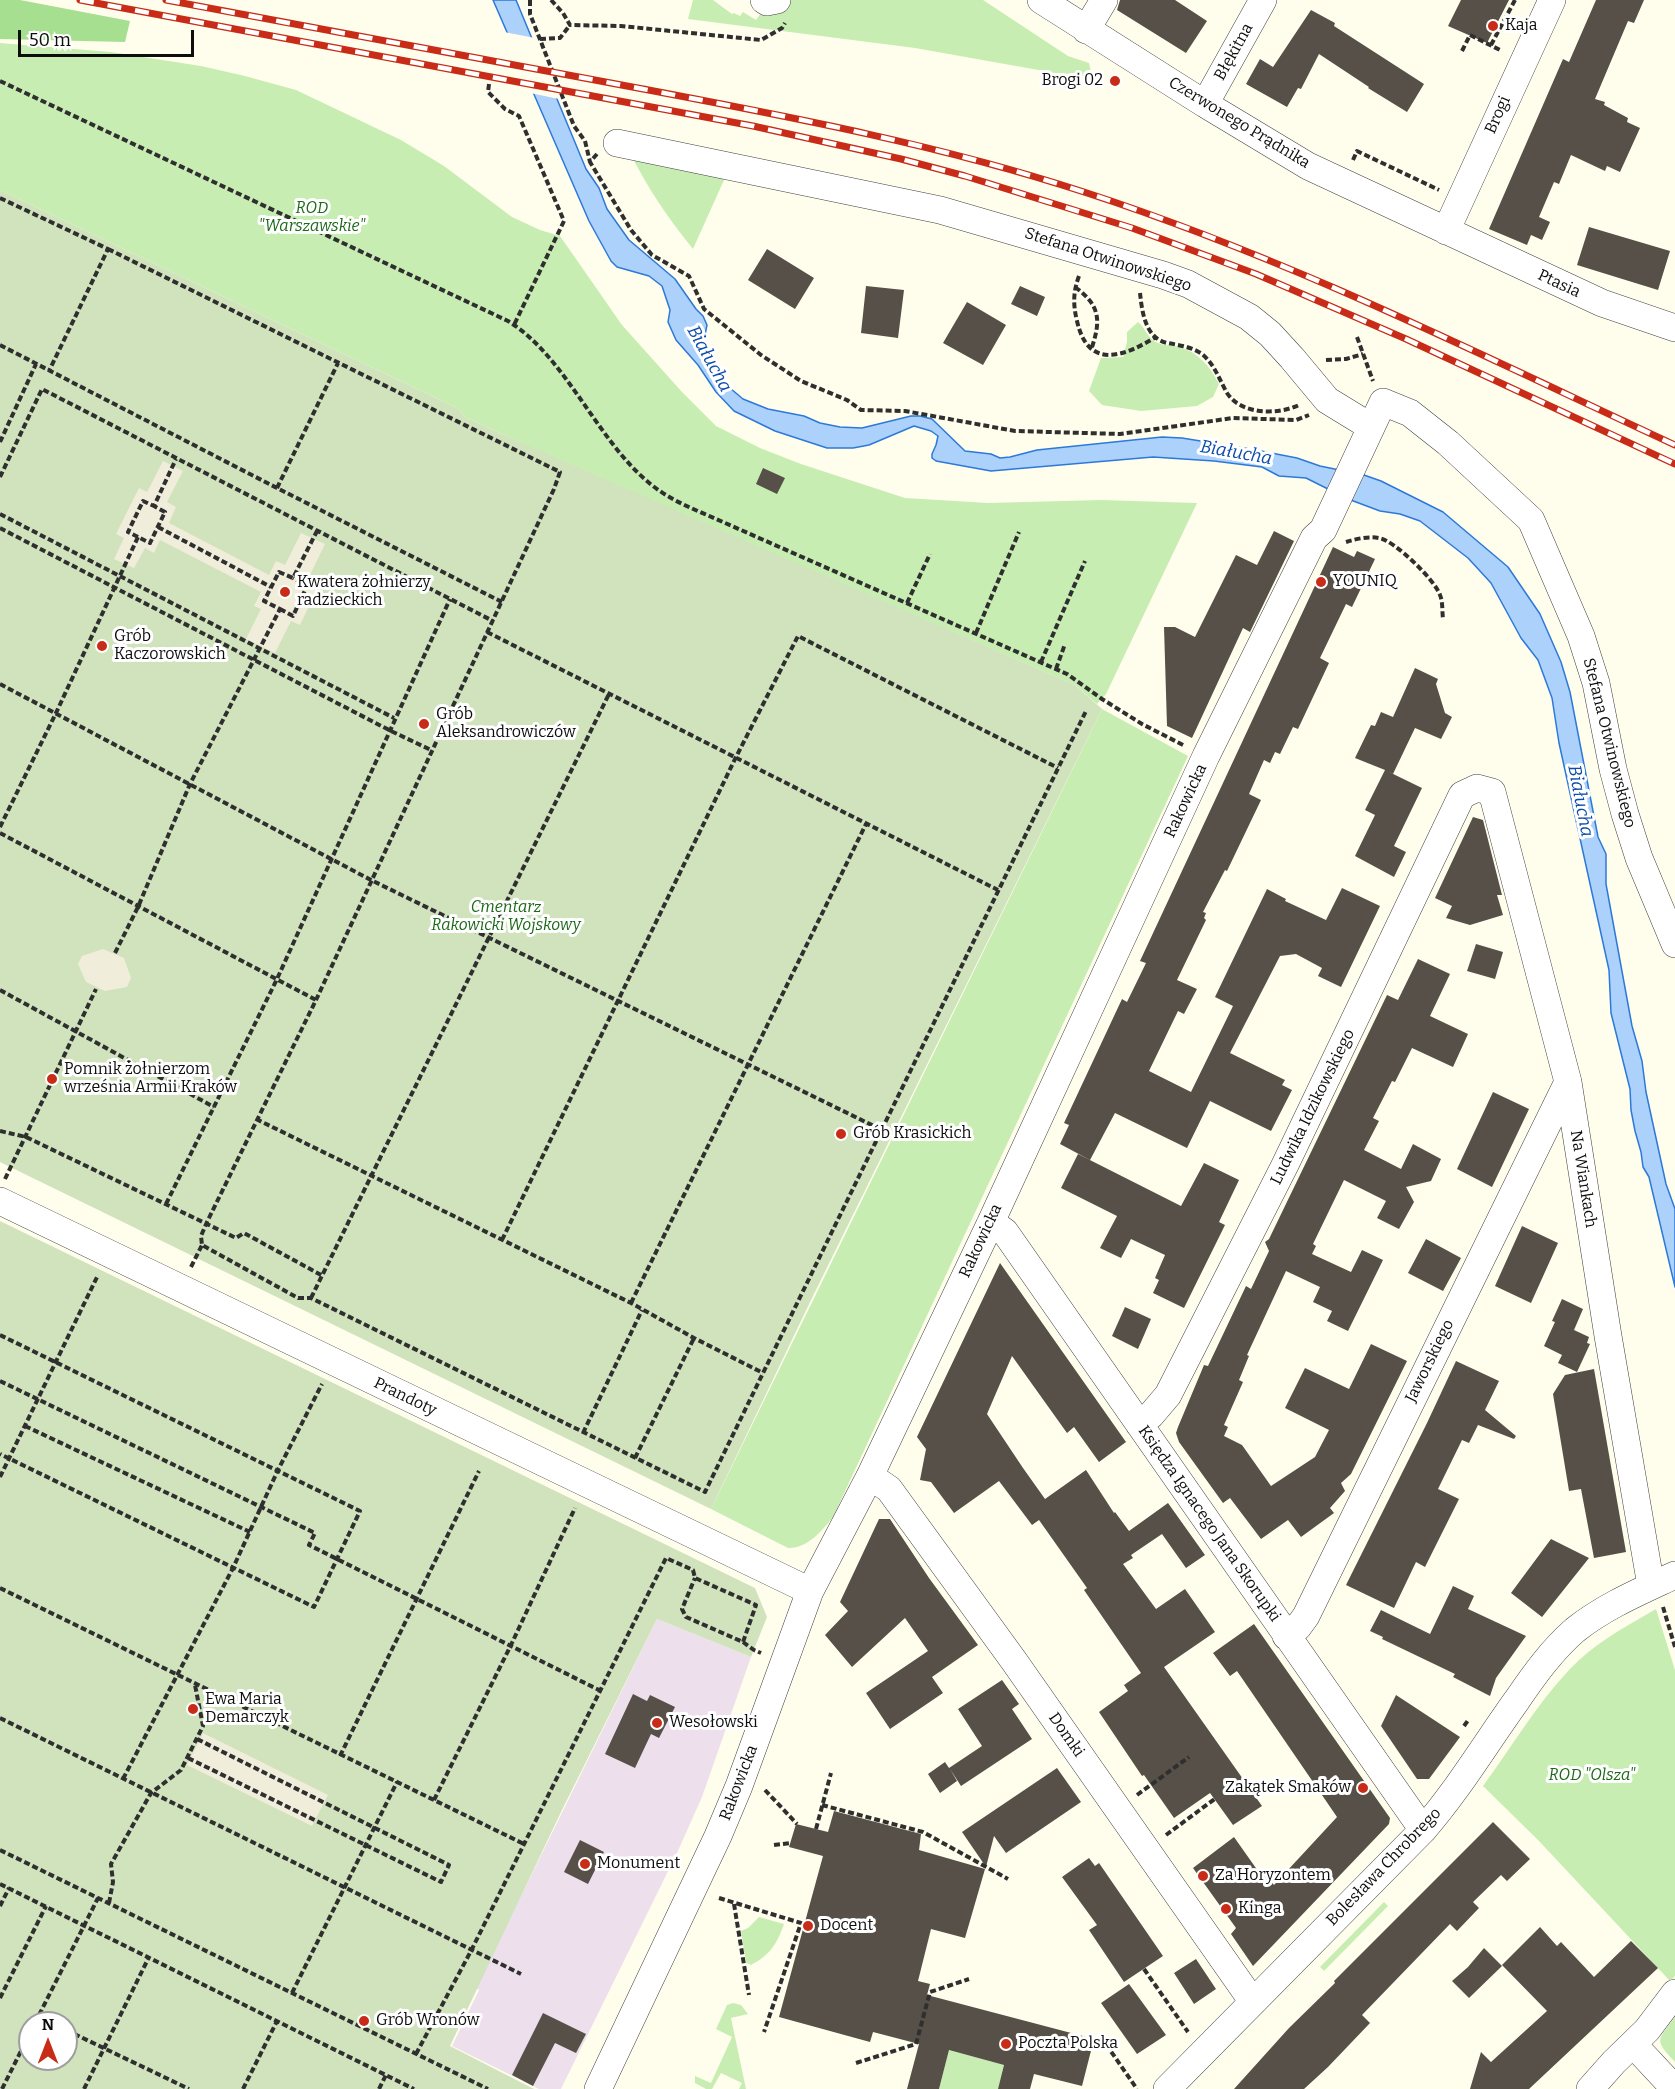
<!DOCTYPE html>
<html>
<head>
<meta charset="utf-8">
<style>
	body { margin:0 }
	#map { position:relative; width:1675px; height:2089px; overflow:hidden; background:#fffeec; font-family:Bitter,serif }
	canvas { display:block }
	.north { position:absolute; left:18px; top:2011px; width:60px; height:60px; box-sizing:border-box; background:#fff; border:2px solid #9e9e9e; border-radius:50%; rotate:0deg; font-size:16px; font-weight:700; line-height:24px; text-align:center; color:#0d0d0d }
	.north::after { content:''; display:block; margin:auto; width:21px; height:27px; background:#c82c19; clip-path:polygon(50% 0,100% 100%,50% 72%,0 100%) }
	.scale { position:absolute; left:18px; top:30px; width:176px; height:27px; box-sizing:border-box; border:3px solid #0d0d0d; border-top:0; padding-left:8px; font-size:18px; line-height:21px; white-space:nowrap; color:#0d0d0d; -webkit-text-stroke:4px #fff; paint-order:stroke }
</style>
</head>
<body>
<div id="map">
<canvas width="1675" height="2089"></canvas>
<div class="north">N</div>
<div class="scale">50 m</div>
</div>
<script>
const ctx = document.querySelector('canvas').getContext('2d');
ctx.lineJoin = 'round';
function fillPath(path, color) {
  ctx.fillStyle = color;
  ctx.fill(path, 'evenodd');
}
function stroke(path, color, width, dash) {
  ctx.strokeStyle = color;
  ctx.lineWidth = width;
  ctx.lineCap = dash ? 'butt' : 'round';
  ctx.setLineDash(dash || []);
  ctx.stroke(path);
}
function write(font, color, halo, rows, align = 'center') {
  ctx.font = font + ' Bitter,serif';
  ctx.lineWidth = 6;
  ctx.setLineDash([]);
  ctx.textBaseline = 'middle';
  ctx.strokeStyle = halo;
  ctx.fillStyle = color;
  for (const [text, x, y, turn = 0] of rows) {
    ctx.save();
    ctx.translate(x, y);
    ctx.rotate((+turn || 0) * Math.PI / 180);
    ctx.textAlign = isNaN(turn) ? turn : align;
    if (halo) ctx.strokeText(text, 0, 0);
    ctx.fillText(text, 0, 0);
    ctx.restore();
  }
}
fillPath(new Path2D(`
	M657 1619 751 1657 702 1797 677 1853 561 2089H539L452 2046 479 1990 476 1988Z`), '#ede0ec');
fillPath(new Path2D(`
	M693 0H713L732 14 734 13 740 16 743 12 756 20 761 13 788 0H983L1068 56 1089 63 1091 72 1089 79 915 48 688 19Z
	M0 43 111 52 201 66 245 76 296 90 401 140 444 166 512 217 540 230 560 236 622 325 682 392 716 426 760 448 801 464 905 498 988 503 1101 500 1197 503 1106 694 1097 704 1075 685 574 467 465 417 457 408 0 190Z
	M629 151 726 169 724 180 693 249C667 217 647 187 629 151Z
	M1138 322C1146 328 1146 337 1156 342 1163 346 1171 345 1179 347 1198 352 1210 366 1219 384L1213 397 1197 406 1141 411 1102 405 1089 391 1101 358 1123 357 1127 342V332Z
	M1102 709 1188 756 833 1517C822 1531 807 1549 788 1548L711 1509Z
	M1656 1609 1675 1670V1976L1670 1981 1539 1841 1483 1786C1511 1748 1536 1705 1569 1670 1593 1644 1625 1627 1656 1609Z
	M1384 1902 1388 1906 1324 1971 1320 1967Z
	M759 1917 784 1924C777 1944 770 1955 751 1965L746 1963 741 1931 748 1928Z
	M733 2003 741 2005 748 2014 731 2018 746 2089H739L742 2083 721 2073 712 2089H706L695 2083V2076L711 2083 732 2037 716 2029 727 2005Z
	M1675 2017V2062C1652 2038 1659 2040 1675 2017Z
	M949 2050 1004 2065 998 2089H939Z`), '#c8edb3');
fillPath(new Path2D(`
	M0 0H20L130 21 125 42 0 39Z`), '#a7df91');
fillPath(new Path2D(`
	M0 190 457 408 465 417 502 434 1075 685 1102 709 811 1300 711 1509 0 1162Z
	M0 1221 755 1588 767 1617 751 1657 657 1619 561 1812 450 2046 534 2089H0ZM30 2023H66V2059H30Z`), '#d0e3bc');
fillPath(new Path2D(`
	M163 461 183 471 167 502 176 507 169 523 269 575 276 561 285 565 301 533 325 544 309 577 320 583 300 625 291 621 275 653 246 639 261 609 254 606 261 592 160 540 154 553 145 548 134 568 114 559 124 538 116 534 139 488 147 492Z
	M103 949 124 958 131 978 127 987 105 991 86 982 78 964 82 956Z
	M203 1733 328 1795 312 1826 187 1765Z`), '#f0eddb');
const water = new Path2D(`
	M493 0H516L586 169 599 188 607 209 629 240 675 279 696 309 703 316 707 325 704 340 713 352 724 383 743 399 768 409 804 416 820 423 840 427 862 428 911 416H920L932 419 965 451 991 454 1000 458 1010 457 1037 450 1162 437 1182 438 1256 450 1297 458 1320 466 1364 475 1381 481 1443 512 1508 567 1540 614 1561 662 1570 692 1598 837 1606 854V884L1632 1026 1642 1061 1646 1092 1666 1184 1675 1209V1287L1649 1177 1643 1167 1641 1152 1635 1131 1631 1110 1630 1089 1611 1013 1609 970 1559 743 1552 698 1538 660 1521 638 1491 583 1468 558 1420 521 1400 514 1380 511 1348 499 1306 478 1279 476 1262 467 1214 461 1153 457 991 471 936 461 932 458V454L936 445 938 436 931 431 914 426 869 445 853 448H827L775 431 734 411 716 392 698 365 676 340 668 322 670 310 662 286 649 276 617 267 611 261 589 221Z`);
fillPath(water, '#acd1fb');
stroke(water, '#2d79d9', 1.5);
fillPath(new Path2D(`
	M504 32 535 38 559 99 530 93Z`), '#fffeec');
fillPath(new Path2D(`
	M1120 0H1175L1207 21 1186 53 1117 10Z
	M1461 0H1509L1487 43 1448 26Z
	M1596 0H1644L1634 23 1628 21 1595 99 1605 102 1604 105 1628 118 1627 122 1640 128 1620 172 1607 166 1605 171 1571 155 1559 184 1554 182 1539 217 1550 222 1542 240 1531 235 1527 245 1489 229 1563 59 1569 62Z
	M1311 10 1335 23 1334 26 1424 84 1407 112 1368 88 1369 87 1319 54 1301 89 1298 88 1287 107 1246 84 1260 59 1273 67Z
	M1589 227 1670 251 1658 290 1577 265Z
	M767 249 814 278 795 309 748 280Z
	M866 286 904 290 898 338 861 333Z
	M1020 286 1045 297 1037 316 1011 304Z
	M967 302 1006 325 983 365 943 343Z
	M763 468 785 478 777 494 756 484Z
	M1274 531 1294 541 1250 632 1243 628 1192 738 1167 726 1164 627H1175L1195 637 1236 555 1257 565Z
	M1333 547 1354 557 1357 551 1375 559 1352 607 1346 604 1320 658 1329 663 1298 729 1293 727 1280 754 1275 752 1270 763 1264 760 1249 794 1261 800 1227 871 1225 870 1203 912 1206 913 1204 918 1206 920 1177 980 1197 989 1184 1014 1178 1011 1149 1071 1191 1092 1233 1006 1215 997 1267 889 1286 899 1285 901 1326 920 1342 888 1380 906 1341 987 1318 976 1322 968 1296 954 1280 956 1230 1053 1285 1080 1282 1085 1292 1090 1271 1131 1210 1101 1187 1148 1115 1113 1090 1160 1060 1144 1069 1125 1064 1123 1122 999 1127 1002 1146 963 1140 961Z
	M1415 668 1438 679 1436 684 1445 713 1452 717 1441 739 1415 728 1393 774 1387 771 1422 788 1394 846 1406 852 1394 877 1355 856 1375 815 1365 810 1385 770 1355 758 1371 725 1375 726 1381 712 1393 717Z
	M1473 817 1483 820 1502 895H1497L1503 915 1470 925 1446 918 1452 906 1435 898Z
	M1476 944 1503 952 1495 979 1467 971Z
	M1418 959 1450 974 1430 1016 1468 1034 1453 1067 1412 1048 1395 1082 1392 1081 1373 1118 1379 1121 1364 1150 1401 1169 1413 1144 1441 1159 1431 1181 1406 1187 1414 1202 1399 1229 1377 1218 1386 1201 1344 1180 1313 1244 1316 1246 1312 1254 1351 1272 1362 1250 1383 1260 1348 1331 1327 1321 1332 1311 1313 1302 1320 1287 1286 1271 1247 1355 1249 1356 1239 1380 1243 1382 1224 1425 1228 1427 1224 1436 1242 1445 1271 1486 1315 1457 1329 1430 1285 1408 1305 1368 1349 1389 1371 1344 1407 1361 1351 1474 1341 1483 1345 1491 1330 1508 1334 1513 1301 1537 1288 1520 1261 1539 1230 1498 1223 1503 1179 1442 1176 1433 1178 1427 1204 1365 1208 1366 1246 1286 1251 1289 1269 1251 1265 1242 1269 1239 1387 995 1398 1000Z
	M1493 1092 1529 1109 1492 1187 1457 1169Z
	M1078 1154 1181 1206 1204 1163 1239 1180 1219 1222 1225 1225 1184 1308 1153 1293 1159 1280 1155 1278 1165 1255 1131 1239 1121 1258 1100 1248 1117 1216 1061 1188Z
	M1522 1226 1558 1243 1531 1303 1495 1286Z
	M1426 1239 1461 1258 1443 1291 1408 1273Z
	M1000 1263 1126 1442 1099 1462 1074 1427 1067 1433 1012 1356 987 1414 1023 1468 1045 1499 1086 1470 1114 1513 1115 1512 1129 1531 1168 1503 1205 1555 1186 1568 1162 1534 1131 1555 1133 1558 1123 1564 1156 1609 1185 1589 1215 1632 1164 1667 1262 1806 1233 1825 1210 1793 1174 1818 1144 1775 1142 1776 1099 1712 1128 1691 1124 1685 1141 1673 1084 1590 1087 1588 1039 1520 1032 1525 999 1481 954 1513 931 1482 920 1480 926 1449 917 1437Z
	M1562 1299 1583 1309 1574 1330 1589 1337 1587 1343 1590 1344 1577 1372 1558 1363 1562 1355 1544 1346 1555 1322 1552 1321Z
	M1125 1307 1151 1319 1138 1349 1112 1336Z
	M1456 1361 1499 1381 1485 1410 1516 1436 1514 1439 1478 1425 1469 1443 1462 1440 1438 1489 1459 1499 1425 1567 1416 1562 1394 1608 1346 1585 1427 1423Z
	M1594 1369 1626 1552 1594 1558 1581 1489 1569 1491 1553 1394 1565 1375Z
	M879 1519H890L929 1578 978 1645 932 1677 943 1693 890 1729 866 1693 928 1651 905 1618 852 1667 825 1635 848 1611 840 1602Z
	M1551 1539 1589 1558 1542 1617 1511 1593Z
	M1453 1586 1474 1596 1468 1609 1526 1636 1496 1678 1490 1696 1453 1677 1455 1674 1382 1639 1383 1637 1370 1631 1381 1610 1430 1634Z
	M1254 1624 1390 1818 1389 1824 1253 1966 1231 1934 1236 1928 1193 1868 1234 1837 1258 1871 1262 1868 1274 1885 1337 1817 1237 1671 1230 1676 1213 1653Z
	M1002 1680 1019 1704 1012 1709 1032 1739 961 1786 950 1769 957 1781 940 1793 928 1774 945 1762 949 1768 982 1746 958 1709Z
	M633 1694 647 1701 650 1695 675 1707 659 1738 651 1734 635 1768 605 1754Z
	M1396 1695 1460 1737 1429 1779H1417L1381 1726Z
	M1057 1768 1081 1802 1006 1853 994 1836 986 1867 962 1832Z
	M834 1811 921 1834 919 1850 985 1869 965 1938 931 1929 918 1981 930 1984 927 1995 1094 2039 1082 2086 1034 2074 1030 2089H998L1004 2065 949 2050 939 2089H907L919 2044 873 2032 870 2042 779 2017 823 1856 789 1847 796 1824 828 1832Z
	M1493 1822 1530 1859 1507 1881 1501 1875 1473 1902 1479 1908 1457 1931 1450 1924 1362 2015 1370 2023 1328 2067 1304 2089H1234L1289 2028 1335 1983 1334 1981Z
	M580 1840 604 1852 588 1884 564 1872Z
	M1089 1858 1095 1866 1099 1863 1163 1956 1124 1982 1089 1930 1097 1925 1062 1877Z
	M1540 1927 1557 1946 1561 1942 1594 1977 1631 1941 1658 1968 1529 2089H1470L1481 2052 1491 2062 1547 2011 1502 1965Z
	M1484 1948 1502 1966 1469 1998 1452 1981 1468 1967Z
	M1196 1959 1216 1989 1194 2004 1174 1973Z
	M1129 1984 1166 2035 1137 2054 1101 2003Z
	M543 2013 586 2034 576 2053 555 2043 533 2086 512 2075Z`), '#565048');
const minor = new Path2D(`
	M764 0 767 2 777 0
	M1041 0 1205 104 1308 166 1602 303 1675 328
	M1086 30 1104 0
	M1205 104 1263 0
	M617 143 940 210 1163 275 1188 284 1249 317 1270 334 1292 358 1327 400 1371 427
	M1446 231 1552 0
	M0 1201 810 1591
	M991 1222 1005 1232 1423 1830
	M1139 1424 1151 1415 1168 1395 1285 1165 1462 795 1477 788 1492 792 1568 1082 1608 1336 1651 1586
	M870 1476 889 1489 1014 1661 1253 2002
	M1286 1636 1298 1627 1306 1616 1568 1082
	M1633 2044 1675 2089
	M598 2089 718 1836 739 1786 810 1591 870 1476 991 1222 1206 756 1314 538 1323 530 1383 402 1410 413 1448 443 1531 520 1581 636 1596 683 1613 769 1625 814 1639 858 1675 944
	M1167 2089 1423 1830C1458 1790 1486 1743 1517 1700 1534 1675 1552 1650 1575 1630 1605 1606 1641 1591 1675 1575
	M1590 2089 1614 2062 1647 2030 1675 1993`);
stroke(minor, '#404040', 28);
stroke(new Path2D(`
	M530 0V14L574 126 585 141 590 162
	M551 0 563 13 570 25 621 26 761 40 782 28 785 23
	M540 39 560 38 570 25
	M1491 45 1515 0
	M1462 51 1470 35 1502 51
	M0 81 508 321C565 356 596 438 647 481 665 497 686 506 707 515L1067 674 1102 699 1142 724 1185 746
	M489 84 488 92 505 109 519 116 564 221 514 325
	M597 154 590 162 631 230 652 255 689 276 704 309 761 355 801 381 847 400 861 410 905 411 1015 431 1120 434 1233 418 1296 420 1309 415
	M1353 160 1357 151 1439 190
	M0 198 108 249 49 371
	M108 249 560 472 554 489 316 1000 207 1222 201 1236 202 1245 298 1298H311L705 1492 1086 711
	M1079 276C1073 292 1073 305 1077 321 1088 370 1123 357 1156 337
	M1075 287C1101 306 1101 321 1091 350
	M1140 293C1142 311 1145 338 1167 343 1179 345 1192 347 1202 354 1215 365 1219 379 1227 393 1241 415 1278 415 1299 405
	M1357 337 1373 381
	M0 345 277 488 502 602
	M1326 360 1346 359 1363 354
	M0 442 36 364
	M0 477 42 389 493 621
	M277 488 338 363
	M0 514 394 718
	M158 527 271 587
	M0 528 391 731 431 750
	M138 537 128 532 143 501 154 506
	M1346 542C1356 539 1368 536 1379 538 1394 540 1435 580 1440 595 1443 602 1442 611 1443 619
	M907 603 930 554
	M280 609 293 616 307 586 293 578
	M487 632 998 890
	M976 633 1019 532
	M1041 662 1085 561
	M1056 669 1065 644
	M0 684 371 880 882 1130
	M0 827 56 713 138 537 150 543 165 512 154 506 176 459
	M0 833 316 1000
	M115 953 138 907 190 784 280 609 264 601 279 572 293 578 317 531
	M0 990 214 1107
	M256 1119 631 1303 694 1338 763 1373
	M0 1131 26 1137 236 1238 244 1233 323 1276
	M5 1179 96 989
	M166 1204 277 979 450 599
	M502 1240 735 759 798 636 1058 768
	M191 1267 202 1245
	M311 1298 609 694
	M631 1303 866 824
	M0 1335 360 1511 314 1607 0 1454
	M0 1381 315 1533 309 1545 601 1691
	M25 1426 250 1532
	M583 1433 642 1310
	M635 1458 694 1338
	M0 1477 98 1275
	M0 1588 524 1844
	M1663 1607 1675 1647
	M743 1642 754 1650 761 1653
	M0 1718 521 1974
	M1464 1726 1469 1719
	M340 1756 479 1471
	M188 1758 441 1882 449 1865 197 1739
	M123 1779 233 1568 278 1470 322 1384
	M765 1790 797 1824
	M1137 1795 1189 1757
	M434 1800 511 1645 575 1508
	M822 1805 923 1832 1008 1879
	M816 1829 831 1773
	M1166 1835 1216 1798
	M774 1845 791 1843
	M0 1850 488 2089
	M0 1884 414 2089
	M719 1898 801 1923 764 2032
	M109 1903 113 1882 111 1864 151 1793 181 1770 203 1726 195 1685
	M734 1904 749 1995
	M0 1906 9 1888
	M1144 1969 1188 2032
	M292 1993 397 1782
	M0 1998 46 1906
	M38 2017 52 2023
	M35 2023 98 1898
	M66 2030 189 2089
	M1101 2037 1137 2089
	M416 2054 472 1949 666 1558 693 1570 695 1578 756 1605 743 1642 686 1617 682 1609 695 1578
	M856 2063 916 2044 930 1992 969 1979
	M2 2089 30 2033
	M84 2089 149 1957
	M243 2089 277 2021
	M379 2089 386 2075`), '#2f2f2f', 4, [6, 3]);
stroke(minor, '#fff', 27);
const rail = new Path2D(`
	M80 0 753 126 901 159 965 176 1132 228 1256 274 1406 339 1675 464
	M166 0C325 30 484 59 643 89 791 117 940 145 1084 192 1288 258 1481 355 1675 445`);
stroke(rail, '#c82c19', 7);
stroke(rail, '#fff', 4.5, [14]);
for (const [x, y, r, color] of [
	[1493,26,6,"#c82c19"],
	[1115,81,6,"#c82c19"],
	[1321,582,6,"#c82c19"],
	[285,592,6,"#c82c19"],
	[102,646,6,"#c82c19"],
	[424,724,6,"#c82c19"],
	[52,1079,6,"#c82c19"],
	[841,1134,6,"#c82c19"],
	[193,1709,6,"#c82c19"],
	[657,1723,6,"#c82c19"],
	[1363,1788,6,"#c82c19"],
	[585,1864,6,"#c82c19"],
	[1203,1876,6,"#c82c19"],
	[1226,1909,6,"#c82c19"],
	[808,1926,6,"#c82c19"],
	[364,2021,6,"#c82c19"],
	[1006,2044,6,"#c82c19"]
]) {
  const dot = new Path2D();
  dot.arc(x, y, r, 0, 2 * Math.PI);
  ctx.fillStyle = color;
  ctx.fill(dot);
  stroke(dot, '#fff', 2);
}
write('16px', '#0d0d0d', '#fff', [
	["Kaja",1505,26],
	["Brogi 02",1103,81,"right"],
	["YOUNIQ",1333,582],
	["Kwatera żołnierzy",297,583],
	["radzieckich",297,601],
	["Grób",114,637],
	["Kaczorowskich",114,655],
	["Grób",436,715],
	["Aleksandrowiczów",436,733],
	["Pomnik żołnierzom",64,1070],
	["września Armii Kraków",64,1088],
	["Grób Krasickich",853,1134],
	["Ewa Maria",205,1700],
	["Demarczyk",205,1718],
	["Wesołowski",669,1723],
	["Zakątek Smaków",1351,1788,"right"],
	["Monument",597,1864],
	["Za Horyzontem",1215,1876],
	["Kinga",1238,1909],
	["Docent",820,1926],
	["Grób Wronów",376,2021],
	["Poczta Polska",1018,2044]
], 'left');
write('16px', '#0d0d0d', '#fff', [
	["Błękitna",1234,52,-61],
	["Brogi",1498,115,-66],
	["Czerwonego Prądnika",1239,123,31],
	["Stefana Otwinowskiego",1108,260,18],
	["Ptasia",1559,284,25],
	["Stefana Otwinowskiego",1609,743,76],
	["Rakowicka",1186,801,-65],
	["Ludwika Idzikowskiego",1313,1107,-64],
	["Na Wiankach",1583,1179,81],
	["Rakowicka",981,1241,-65],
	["Jaworskiego",1430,1361,-64],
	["Prandoty",405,1397,26],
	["Księdza Ignacego Jana Skorupki",1209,1524,55],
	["Domki",1066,1735,55],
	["Rakowicka",739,1783,-69],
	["Bolesława Chrobrego",1384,1867,-46]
]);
write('italic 16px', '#1c6a18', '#fff', [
	["ROD",312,209],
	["\"Warszawskie\"",312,227],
	["Cmentarz",506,908],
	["Rakowicki Wojskowy",506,926],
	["ROD \"Olsza\"",1592,1776]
]);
write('italic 18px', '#0c4ba9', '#fff', [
	["Białucha",709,359,61],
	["Białucha",1236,453,10],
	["Białucha",1580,801,79]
]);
</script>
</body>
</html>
